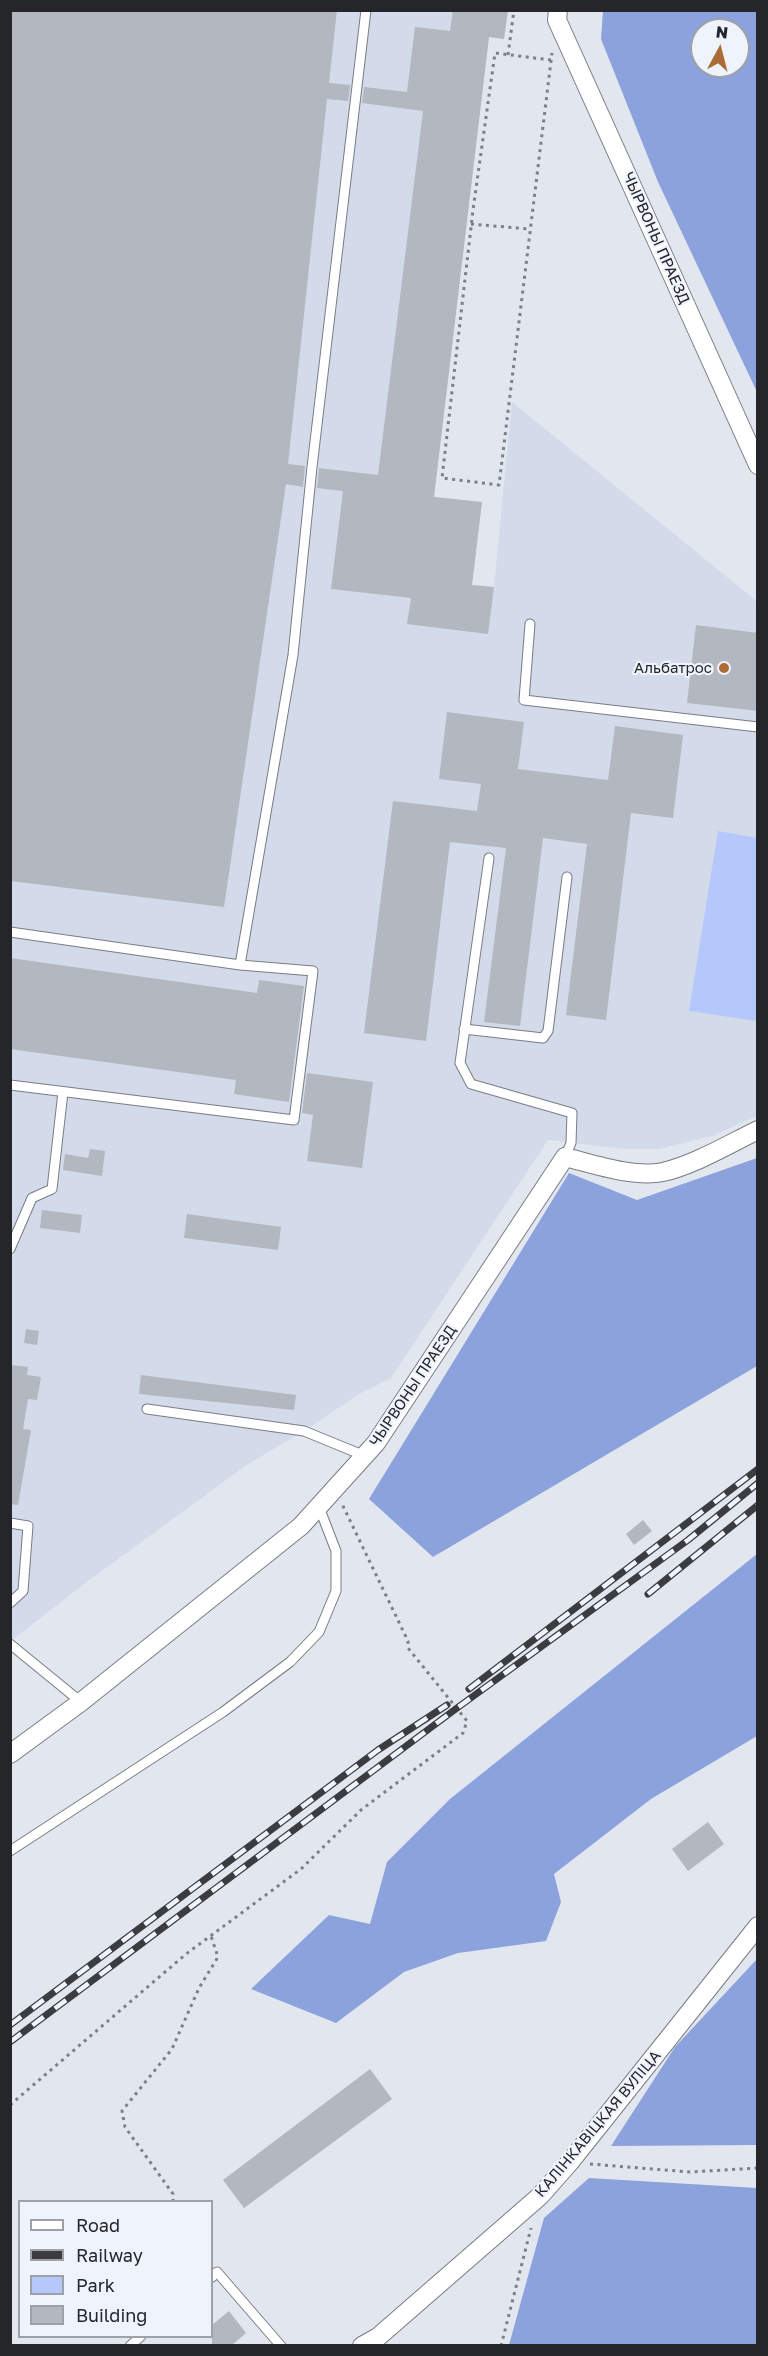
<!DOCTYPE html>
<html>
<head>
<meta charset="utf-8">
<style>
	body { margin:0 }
	#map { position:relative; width:768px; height:2356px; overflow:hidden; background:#e2e6ef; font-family:"Golos Text",sans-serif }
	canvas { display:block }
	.frame { position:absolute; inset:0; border:12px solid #242629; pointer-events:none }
	.legend { position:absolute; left:18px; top:2200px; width:195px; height:138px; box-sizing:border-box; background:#eff3fc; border:2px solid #9ea1a8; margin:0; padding:8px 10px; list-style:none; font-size:18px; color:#242629 }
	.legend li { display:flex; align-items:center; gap:12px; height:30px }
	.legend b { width:30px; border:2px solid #9ea1a8 }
	.north { position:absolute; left:690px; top:18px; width:60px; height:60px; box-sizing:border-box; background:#eff3fc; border:2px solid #9ea1a8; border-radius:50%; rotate:7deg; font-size:16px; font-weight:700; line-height:24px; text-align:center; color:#242629 }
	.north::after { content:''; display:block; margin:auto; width:21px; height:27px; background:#ac6c35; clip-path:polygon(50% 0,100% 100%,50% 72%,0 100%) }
</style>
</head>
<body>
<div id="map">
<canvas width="768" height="2356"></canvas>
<div class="frame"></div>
<ul class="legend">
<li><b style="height:8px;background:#fff"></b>Road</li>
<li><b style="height:8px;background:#3a3c40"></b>Railway</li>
<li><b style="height:16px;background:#b4c8fb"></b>Park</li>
<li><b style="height:16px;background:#b3b7bf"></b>Building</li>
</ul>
<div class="north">N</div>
</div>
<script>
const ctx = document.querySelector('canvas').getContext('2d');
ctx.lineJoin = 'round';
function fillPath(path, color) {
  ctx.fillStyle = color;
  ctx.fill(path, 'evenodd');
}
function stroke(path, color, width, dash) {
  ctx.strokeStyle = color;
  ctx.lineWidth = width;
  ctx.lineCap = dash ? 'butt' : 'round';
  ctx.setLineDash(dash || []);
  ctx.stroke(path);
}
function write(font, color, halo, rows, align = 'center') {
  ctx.font = font + ' "Golos Text",sans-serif';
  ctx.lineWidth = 4.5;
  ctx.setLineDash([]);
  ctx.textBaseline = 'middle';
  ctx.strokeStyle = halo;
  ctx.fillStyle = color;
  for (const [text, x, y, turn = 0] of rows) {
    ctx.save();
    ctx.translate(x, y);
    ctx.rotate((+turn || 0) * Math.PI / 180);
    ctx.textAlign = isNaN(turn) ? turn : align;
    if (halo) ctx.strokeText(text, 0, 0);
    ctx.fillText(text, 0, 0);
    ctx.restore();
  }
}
fillPath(new Path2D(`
	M11 11H508L504 39 489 37 436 479 419 495 482 502 472 585 494 587 512 402 754 599 758 606 757 1116 712 1136 659 1149H625L548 1140 391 1378 359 1394 304 1431 248 1464 84 1584 11 1641Z`), '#d3dae9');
fillPath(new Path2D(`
	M718 831 757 838V1021L689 1011Z`), '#b4c8fb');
fillPath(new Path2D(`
	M603 11H757V392L658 182 601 39ZM702 30H738V66H702Z
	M757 1158V1366L433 1557 369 1499 569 1173 637 1200Z
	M757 1554V1736L651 1799 554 1874 561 1902 546 1941 458 1953 404 1972 336 2023 251 1989 329 1915 370 1924 387 1862 450 1799Z
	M757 1959V2145L611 2146 675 2047Z
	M589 2178 757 2188V2345H509L544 2218Z`), '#8ca2dc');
fillPath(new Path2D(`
	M10 10H337L329 83 350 85 348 101 327 99 288 464 305 466 303 487 286 484 224 907 10 881Z
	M453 10H508L504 39 489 37 434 497 482 502 472 585 494 587 488 634 407 624 411 598 331 589 343 491 317 488 319 468 378 475 423 111 362 103 364 87 407 92 415 27 450 31Z
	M696 625 758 633V711L687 703Z
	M447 712 524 722 518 769 608 780 615 726 683 735 673 818 631 813 606 1020 566 1015 587 844 543 838 520 1026 484 1022 506 848 450 842 426 1041 364 1033 393 801 477 811 481 784 439 779Z
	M10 958 257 993 259 980 304 986 289 1102 234 1094 236 1080 10 1049Z
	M307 1073 373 1082 362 1168 307 1161 313 1115 302 1113Z
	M90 1149 105 1151 102 1176 63 1170 65 1154 88 1158Z
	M42 1210 82 1215 80 1233 40 1228Z
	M187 1214 281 1227 278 1250 184 1238Z
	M26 1329 39 1331 37 1345 24 1343Z
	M10 1365 28 1367 27 1375 41 1377 37 1400 28 1399 23 1429 31 1430 18 1505 10 1504Z
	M141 1375 296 1395 294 1410 139 1394Z
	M643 1520 652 1531 634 1545 626 1534Z
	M708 1822 724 1844 688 1871 672 1849Z
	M370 2069 392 2099 244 2208 223 2180Z
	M229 2311 246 2333 231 2346H212V2325Z`), '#b3b7bf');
const service = new Path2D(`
	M530 624 524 700 758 727
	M489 858 460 1063 471 1084 572 1113 571 1143 565 1157
	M10 932 240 965
	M464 1029 543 1038 548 1031 567 877
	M10 1085 294 1120 313 971 240 965 293 655 312 467 366 10
	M10 1249 32 1198 52 1189 63 1092
	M147 1409 304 1431 365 1456
	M10 1523 28 1526 23 1591 10 1603
	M10 1644 81 1702
	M10 1851 223 1712 290 1662 319 1632 336 1591V1551L319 1507
	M212 2277 217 2272 281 2346
	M130 2346 141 2336`);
const minor = new Path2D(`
	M558 10 557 20 758 465
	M10 1754 81 1702 301 1526 376 1443 565 1157C593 1164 634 1178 663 1172 694 1165 729 1144 758 1130
	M362 2346 378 2337 540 2196 570 2162 758 1926`);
stroke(service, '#797c84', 11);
stroke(minor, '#797c84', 20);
stroke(new Path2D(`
	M508 55 514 10
	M551 60 495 53 473 210 442 478 499 485 552 53
	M471 224 529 229
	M10 2105 186 1954 301 1869 361 1810 463 1733 467 1721 408 1648V1641L342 1504
	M590 2164 690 2172 758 2168
	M173 2202V2194L125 2127 122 2111 172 2049 199 1988 218 1957 211 1936
	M501 2346 531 2228`), '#7c7f84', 3, [3, 4.5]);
stroke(service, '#fff', 9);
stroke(minor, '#fff', 18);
const rail = new Path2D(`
	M648 1594 758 1505
	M469 1689 758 1469
	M10 2025 378 1750 447 1705
	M10 2042 457 1708 688 1540 758 1483`);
stroke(rail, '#3a3c40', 7);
stroke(rail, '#eff3fc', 4.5, [14]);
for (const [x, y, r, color] of [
	[724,668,6,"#ac6c35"]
]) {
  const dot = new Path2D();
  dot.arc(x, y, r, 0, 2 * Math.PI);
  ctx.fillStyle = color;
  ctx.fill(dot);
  stroke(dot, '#eff3fc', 2);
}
write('15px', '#242629', '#eff3fc', [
	["ЧЫРВОНЫ ПРАЕЗД",656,238,66],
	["ЧЫРВОНЫ ПРАЕЗД",413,1386,-56],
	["КАЛІНКАВІЦКАЯ ВУЛІЦА",598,2124,-50]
]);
write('15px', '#242629', '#eff3fc', [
	["Альбатрос",712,668]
], 'right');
</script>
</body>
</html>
